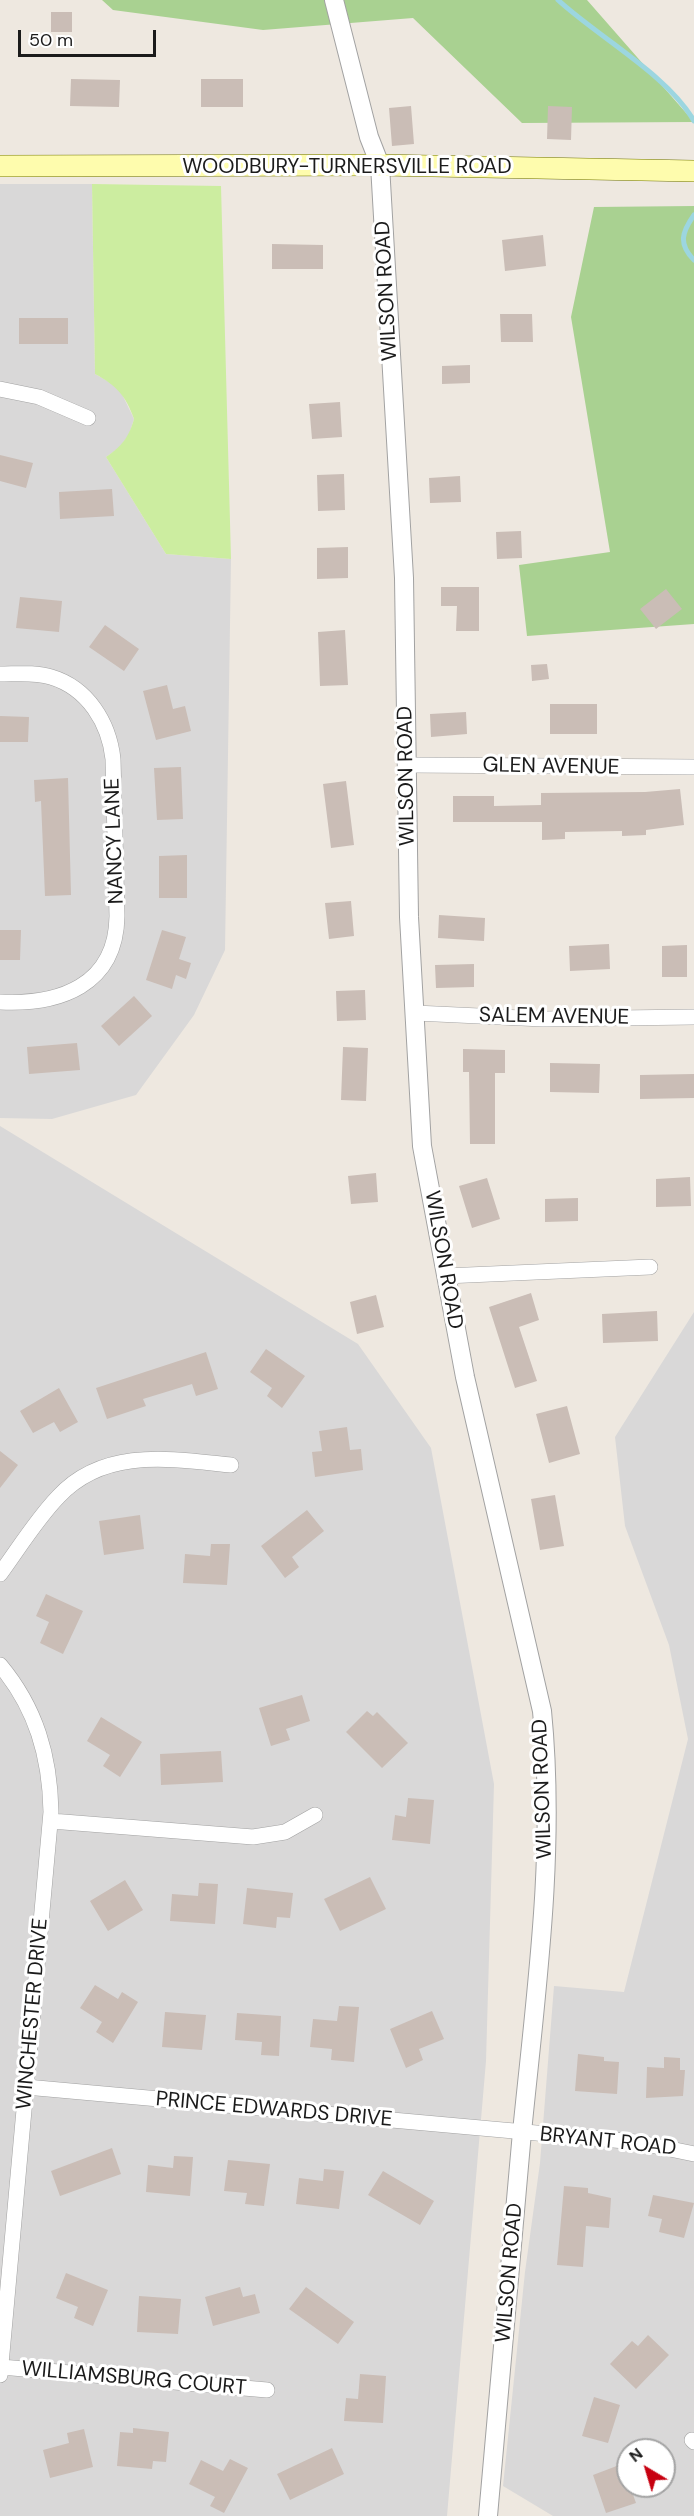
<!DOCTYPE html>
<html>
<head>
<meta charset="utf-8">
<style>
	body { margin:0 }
	#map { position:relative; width:694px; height:2516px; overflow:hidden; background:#eee8e0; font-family:"DM Sans",sans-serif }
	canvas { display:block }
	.north { position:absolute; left:616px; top:2438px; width:60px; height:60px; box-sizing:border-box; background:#fff; border:2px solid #a4a4a4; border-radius:50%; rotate:322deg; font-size:16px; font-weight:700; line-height:24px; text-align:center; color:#1b1b1b }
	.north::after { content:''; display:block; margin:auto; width:21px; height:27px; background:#c70010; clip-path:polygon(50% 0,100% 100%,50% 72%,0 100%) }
	.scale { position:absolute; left:18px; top:30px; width:138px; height:27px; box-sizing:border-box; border:3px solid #1b1b1b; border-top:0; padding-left:8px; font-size:18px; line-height:21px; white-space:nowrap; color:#1b1b1b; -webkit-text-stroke:4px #fff; paint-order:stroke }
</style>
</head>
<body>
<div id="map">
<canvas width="694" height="2516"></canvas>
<div class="north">N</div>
<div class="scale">50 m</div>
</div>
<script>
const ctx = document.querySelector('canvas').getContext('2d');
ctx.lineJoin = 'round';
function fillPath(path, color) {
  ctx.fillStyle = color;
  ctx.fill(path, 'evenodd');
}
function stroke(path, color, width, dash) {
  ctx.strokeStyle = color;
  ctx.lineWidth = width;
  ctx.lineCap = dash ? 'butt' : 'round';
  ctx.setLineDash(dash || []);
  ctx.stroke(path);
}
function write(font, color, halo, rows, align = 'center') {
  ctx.font = font + ' "DM Sans",sans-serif';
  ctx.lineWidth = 6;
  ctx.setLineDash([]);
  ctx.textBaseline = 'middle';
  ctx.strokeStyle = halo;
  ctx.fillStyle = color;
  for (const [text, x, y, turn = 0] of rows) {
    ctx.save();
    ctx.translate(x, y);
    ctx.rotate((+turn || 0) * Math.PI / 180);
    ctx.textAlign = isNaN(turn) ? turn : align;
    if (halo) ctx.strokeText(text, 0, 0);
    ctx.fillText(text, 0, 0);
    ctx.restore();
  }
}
fillPath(new Path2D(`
	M0 184H92L95 374 113 384 121 392 134 419 129 435 119 448 106 457 166 554 231 559 225 950 194 1015 136 1095 52 1119 0 1118Z
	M0 1126 358 1344 431 1448 494 1784 486 2061 447 2516H0Z
	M694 1312V2516H553L503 2486 525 2272 540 2163 554 1986 624 1992 688 1739 669 1645 625 1526 615 1437ZM628 2450H664V2486H628Z`), '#d9d8d8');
fillPath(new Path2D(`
	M92 184 221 186 231 559 166 554 106 457C122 446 129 437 134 419 126 396 116 385 95 374Z`), '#cceda0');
fillPath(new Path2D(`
	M102 0H587L694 122 522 123 413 18 263 30 113 10Z
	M694 206V624L527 636 519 565 610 552 571 317 594 207Z`), '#a9d191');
stroke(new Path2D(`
	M558 0C598 37 668 75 694 121
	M694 215C682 232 678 244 694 260`), '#9cd6e0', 5);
fillPath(new Path2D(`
	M51 12H72V32H51Z
	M71 79 120 80 119 107 70 106Z
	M201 79H243V107H201Z
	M411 106 414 144 392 146 389 108Z
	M548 106 572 107 571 140 547 139Z
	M543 235 546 266 505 271 502 240Z
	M272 244 323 245V269H272Z
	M500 314H532L533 342H501Z
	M19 318H68V344H19Z
	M470 365V383L442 384V366Z
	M340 402 342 437 312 439 309 404Z
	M0 455 33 463 26 488 0 481Z
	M344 474 345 510 318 511 317 475Z
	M460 476 461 502 430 503 429 478Z
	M112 489 114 516 60 519 59 492Z
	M521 531 522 558 497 559 496 532Z
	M348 547V578L317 579V548Z
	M441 587H479V631H456L457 606H441Z
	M666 589 682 609 656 629 640 609Z
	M20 597 62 601 59 632 16 628Z
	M105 625 139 649 124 671 89 647Z
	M345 630 348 685 320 686 318 632Z
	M547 664 549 679 532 681 531 665Z
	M167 685 173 709 185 706 191 731 156 740 143 691Z
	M550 704H597V734H550Z
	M466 712 467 734 431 737 430 714Z
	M0 716 29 717 28 742H0Z
	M181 767 183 819 157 820 154 768Z
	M68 778 71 895 45 896 41 801 35 802 34 780Z
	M346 781 354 845 331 848 323 784Z
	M680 789 684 825 646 830V835L622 836V831L565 832V839L542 840V822H453V796H494V806L541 805V793L645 792Z
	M187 855V898H159V856Z
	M351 901 354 936 329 939 325 903Z
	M439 915 485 918 484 941 438 938Z
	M0 930H21L20 960H0Z
	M162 930 186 937 179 959 191 963 186 979 176 975 172 989 146 980Z
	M609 944 610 969 570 971 569 946Z
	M687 945V977H662V946Z
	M474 964V987L436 988 435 965Z
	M365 990 366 1020 337 1021 336 991Z
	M134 996 152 1016 119 1046 101 1026Z
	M77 1043 80 1070 29 1074 27 1047Z
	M343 1047 368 1048 366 1101 341 1100Z
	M463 1049 505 1050V1073H495V1144H470L469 1072H463Z
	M550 1063 600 1064 599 1093 550 1092Z
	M694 1074V1098L640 1099V1075Z
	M376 1173 378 1202 351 1204 348 1176Z
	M690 1177 691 1206 656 1207V1179Z
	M487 1178 500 1219 472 1228 459 1186Z
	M578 1198V1221L545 1222V1199Z
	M531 1293 539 1320 519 1327 537 1381 515 1388 489 1307Z
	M376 1295 384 1327 357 1334 350 1302Z
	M657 1311 658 1341 603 1343 602 1314Z
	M266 1349 305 1376 282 1408 267 1396 272 1388 250 1372Z
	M206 1352 218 1389 196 1396 192 1384 143 1399 146 1406 107 1419 96 1388Z
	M59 1388 78 1422 60 1432 54 1422 33 1433 20 1411Z
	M567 1406 580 1454 549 1463 536 1414Z
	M347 1427 350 1450 361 1449 363 1470 315 1477 312 1452 322 1451 319 1431Z
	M0 1451 18 1465 0 1488Z
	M555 1495 564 1546 540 1550 531 1499Z
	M307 1510 324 1531 292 1557 299 1567 285 1578 261 1546Z
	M140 1515 144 1549 104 1555 99 1521Z
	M211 1544H230L227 1585 183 1583 185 1554 210 1556Z
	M46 1594 83 1611 63 1654 40 1643 49 1622 36 1616Z
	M302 1695 310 1721 286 1729 290 1740 271 1746 259 1708Z
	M367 1711 373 1716 377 1712 408 1743 382 1768 346 1732Z
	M101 1717 142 1742 120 1777 103 1766 110 1755 87 1741Z
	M221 1751 223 1782 161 1785 160 1754Z
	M408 1798 434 1800 430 1844 392 1840 395 1815 406 1817Z
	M370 1877 386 1909 340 1931 324 1899Z
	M125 1880 143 1910 108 1931 90 1901Z
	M199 1883 218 1884 215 1924 170 1921 172 1894 198 1896Z
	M247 1888 293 1893 290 1918 277 1917 276 1928 243 1924Z
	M95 1985 118 1999 122 1992 138 2002 113 2043 96 2032 102 2022 80 2008Z
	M339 2006 359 2007 354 2062 331 2060 332 2049 310 2047 313 2019 337 2021Z
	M432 2011 444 2039 419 2049 423 2060 406 2068 390 2029Z
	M165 2012 206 2015 202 2050 162 2047Z
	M237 2013 281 2016 279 2056 261 2055 262 2042 235 2040Z
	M578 2054 604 2057V2061L619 2062 617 2094 575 2091Z
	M664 2057 680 2058V2070H685L683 2096 646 2098 647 2067 664 2068Z
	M112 2148 121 2174 60 2196 51 2171Z
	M174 2156 193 2157 190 2196 146 2192 148 2165 173 2168Z
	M228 2160 270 2164 264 2206 245 2204 247 2193 224 2191Z
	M324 2169 344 2171 339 2209 296 2204 299 2178 323 2181Z
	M383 2171 434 2201 420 2225 368 2195Z
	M564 2186 588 2188V2193L611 2198 609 2228 586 2226 583 2267 557 2265Z
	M653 2195 694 2203 684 2238 659 2232 662 2219 648 2216Z
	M66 2273 108 2290 93 2326 74 2318 78 2307 56 2298Z
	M240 2287 243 2297 255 2294 260 2313 213 2326 205 2297Z
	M306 2287 354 2322 338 2344 289 2309Z
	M139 2296 181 2299 178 2334 137 2332Z
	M648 2335 669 2355 636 2389 610 2364 632 2341 638 2346Z
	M360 2374 386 2376 383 2423 344 2421 346 2398 358 2399Z
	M594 2397 620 2405 608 2443 582 2436Z
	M133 2428 169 2432 166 2462 153 2461 152 2469 117 2466 120 2432 133 2433Z
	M84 2429 93 2467 50 2478 43 2450 69 2443 67 2433Z
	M332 2448 344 2474 290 2500 277 2474Z
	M230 2459 248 2468 224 2513 210 2506 215 2497 189 2484 201 2460 223 2471Z
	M622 2464 636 2503 606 2513 593 2475Z`), '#cabdb6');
const minor = new Path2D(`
	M0 389 39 397 88 418
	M0 674C17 674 35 672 51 677 88 688 109 723 113 759L117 916C116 986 59 1005 0 1002
	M408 765 694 767
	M415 1013 543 1019 694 1017
	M445 1276 650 1267
	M0 1574C19 1548 36 1520 58 1497 104 1447 171 1459 231 1465
	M0 1665C36 1708 50 1756 51 1812L0 2375
	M51 1821 253 1837 285 1832 315 1815
	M26 2087 636 2142 694 2154
	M1 2367 267 2390
	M692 2440 694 2442`);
const tertiary = new Path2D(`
	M334 0 369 137 380 165 404 578 409 917 422 1146 465 1377 542 1711C556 1851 536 1992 522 2132 510 2260 500 2388 488 2516`);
const secondary = new Path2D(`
	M0 166 380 165 694 171`);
stroke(minor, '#a2a2a2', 16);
stroke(tertiary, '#a2a2a2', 20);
stroke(secondary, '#717500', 22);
stroke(minor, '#fff', 15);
stroke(tertiary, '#fff', 18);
stroke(secondary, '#fefcad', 21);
write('21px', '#1b1b1b', '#fff', [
	["WOODBURY-TURNERSVILLE ROAD",347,167],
	["WILSON ROAD",387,291,-93],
	["GLEN AVENUE",551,767,1],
	["WILSON ROAD",407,776,-91],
	["NANCY LANE",115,841,-92],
	["SALEM AVENUE",554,1017,1],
	["WILSON ROAD",443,1260,80],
	["WILSON ROAD",543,1789,-92],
	["WINCHESTER DRIVE",33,2014,-85],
	["PRINCE EDWARDS DRIVE",274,2110,5],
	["BRYANT ROAD",608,2142,6],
	["WILSON ROAD",510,2273,-85],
	["WILLIAMSBURG COURT",134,2379,5]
]);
</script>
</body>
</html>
